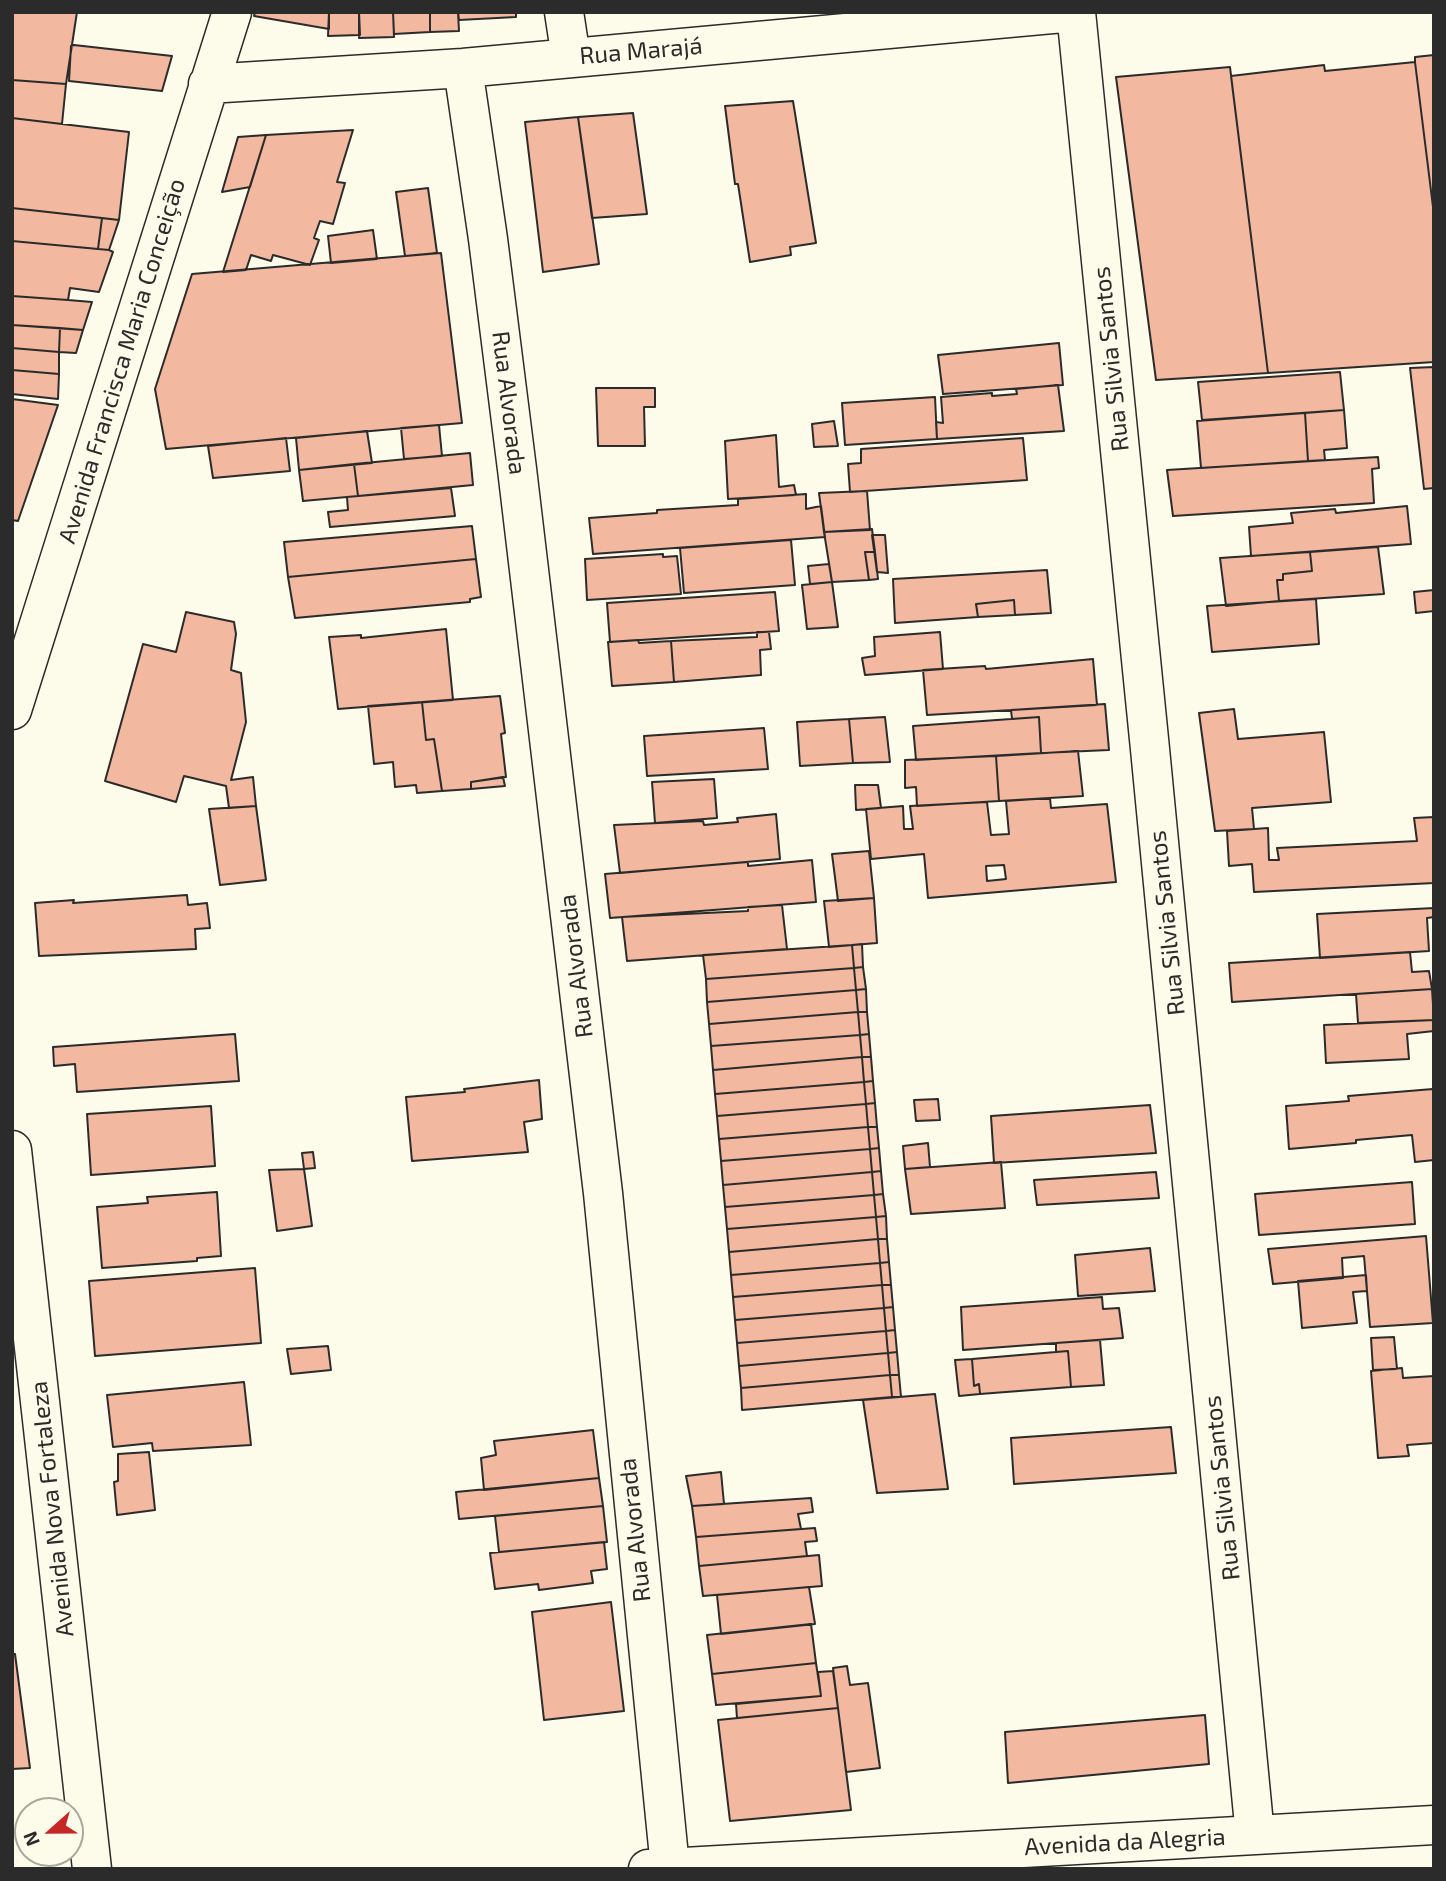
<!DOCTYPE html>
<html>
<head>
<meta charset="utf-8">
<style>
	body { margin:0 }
	#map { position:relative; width:1446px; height:1881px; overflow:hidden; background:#fdfbea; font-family:"Exo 2",sans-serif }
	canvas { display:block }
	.frame { position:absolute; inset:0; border:14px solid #2b2b2b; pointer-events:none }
	.north { position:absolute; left:14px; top:1797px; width:70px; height:70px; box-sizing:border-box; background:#fdfbea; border:2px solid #a9a89e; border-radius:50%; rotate:249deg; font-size:19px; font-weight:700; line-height:28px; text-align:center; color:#2b2b2b }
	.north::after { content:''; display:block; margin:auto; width:24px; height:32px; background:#c62828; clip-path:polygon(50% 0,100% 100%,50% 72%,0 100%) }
</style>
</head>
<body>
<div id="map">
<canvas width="1446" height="1881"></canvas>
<div class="frame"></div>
<div class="north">N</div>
</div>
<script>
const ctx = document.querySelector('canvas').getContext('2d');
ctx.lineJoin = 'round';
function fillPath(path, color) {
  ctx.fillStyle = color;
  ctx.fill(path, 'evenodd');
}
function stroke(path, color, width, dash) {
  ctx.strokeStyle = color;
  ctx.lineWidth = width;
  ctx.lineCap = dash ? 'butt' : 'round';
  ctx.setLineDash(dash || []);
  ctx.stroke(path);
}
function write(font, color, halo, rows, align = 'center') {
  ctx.font = font + ' "Exo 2",sans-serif';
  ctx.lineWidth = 5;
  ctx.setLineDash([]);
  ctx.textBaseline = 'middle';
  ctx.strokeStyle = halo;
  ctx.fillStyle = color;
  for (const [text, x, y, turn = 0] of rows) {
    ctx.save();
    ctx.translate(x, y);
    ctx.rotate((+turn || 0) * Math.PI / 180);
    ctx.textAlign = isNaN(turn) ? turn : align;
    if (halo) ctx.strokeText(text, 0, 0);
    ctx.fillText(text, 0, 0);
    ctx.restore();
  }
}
const building = new Path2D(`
	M12 12H77L66 84 12 80Z
	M255 12H329V29L254 16Z
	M329 12H359L360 35 328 36Z
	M359 12H393L394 37 359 38Z
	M393 12H430V32L394 34Z
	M430 12H458L459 31 430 32Z
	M458 12H516V17L459 20Z
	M71 46 74 45 172 56 162 91 69 81Z
	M1434 55V215L1415 62V57Z
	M1415 62 1434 215V362L1268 373 1231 76 1324 65 1325 71Z
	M1230 67 1268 373 1156 380 1116 77Z
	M12 80 66 84 62 124 12 118Z
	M793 101 816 243 790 247 791 255 750 262 738 184H735L725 106Z
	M633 113 647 214 592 218 578 117Z
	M578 117 599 264 543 272 525 122Z
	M12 118 129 132 119 220 12 208Z
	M353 130 337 182 345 183 333 224 320 221 314 238 319 240 310 265 273 255 271 261 251 255 246 270 223 272 266 135Z
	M266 135 250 187 222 192 238 137Z
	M428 188 437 253 405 256 396 192Z
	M12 208 102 218 98 249 12 241Z
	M102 218 119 220 109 250 98 249Z
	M373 230 377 259 331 263 328 236Z
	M12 241 109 250 113 252 99 292 70 288 68 300 12 296Z
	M441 253 462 423 166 449 155 389 192 274Z
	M12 296 68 300 92 302 83 330 12 325Z
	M12 325 60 328 59 352 12 348Z
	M60 328 83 330 76 353 59 352Z
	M1059 343 1063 385 943 394 938 355Z
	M12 348 59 352V374L12 370Z
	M1434 367V488L1424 489 1410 368Z
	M12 370 59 374 58 399 12 394Z
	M1340 372 1344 410 1202 420 1198 382Z
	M1058 385 1064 431 937 439 936 422 943 423 941 397 992 393V396L1017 394 1016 389Z
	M596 388H655V407H644L645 446H598Z
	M935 397 937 439 845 445 842 403Z
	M12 399 58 405 18 521 12 520Z
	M1344 410 1347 448 1324 450 1325 460 1308 461 1305 413Z
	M1305 413 1308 461 1201 468 1197 421Z
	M834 421 838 446 814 447 812 424Z
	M439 425 442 456 404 459 401 428Z
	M367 431 372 463 299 470 296 438Z
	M776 435 779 487 794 485 796 495 728 499 725 441Z
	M286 438 290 471 213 478 208 446Z
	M1023 438 1027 480 850 492 848 464 861 463V449Z
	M470 453 473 485 358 496 354 464Z
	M1378 457 1379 468 1372 469 1374 503 1173 516 1167 470Z
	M354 464 358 496 303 501 299 470Z
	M451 488 455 516 330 527 328 512 348 510 347 497Z
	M867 491 870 530 824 532 819 493Z
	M806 494V509L821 506 825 537 593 554 589 518 657 513V510L738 505V499Z
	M1407 506 1411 544 1251 556 1249 527 1293 523 1291 513 1335 509 1336 513Z
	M472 526 476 559 288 577 284 542Z
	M872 529 875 552H865L869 580 832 582 824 532Z
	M872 535H885L888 573 877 572Z
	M791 540 795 585 684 593 680 548Z
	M1378 547 1384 594 1279 601 1277 580H1283V574L1312 571 1310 552Z
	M865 552H875L878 579 869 580Z
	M1310 552 1312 571 1283 574V580H1277L1279 601 1226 606 1220 558Z
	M663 554V557L677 556 681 594 587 600 585 559Z
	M476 559 481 597 470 599V602L295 618 288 577Z
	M829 564 832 582 810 584 808 566Z
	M1047 570 1051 613 1015 615 1014 600 976 604 978 617 895 623 893 579Z
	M832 582 838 627 807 629 802 585Z
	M1434 590V611L1416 613 1414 592Z
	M775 592 779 631 610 642 607 603Z
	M1316 599 1319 644 1212 652 1207 606Z
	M1014 600 1015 615 978 617 976 604Z
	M186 612 234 622 236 634 231 670 241 673 246 722 231 780 253 777 256 806 229 808 226 786 184 776 176 802 105 781 143 644 176 652Z
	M446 629 453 700 338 709 329 637 361 635V638Z
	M757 632H769L771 649 760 650 761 675 674 682 671 641 757 637Z
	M940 632 943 669 865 675 862 658 875 656 874 637Z
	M638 640 639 643 671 641 674 682 612 686 608 642Z
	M1093 659 1097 705 927 715 923 670 985 666 986 669Z
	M500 696 505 733 501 734 506 777 471 782V789L442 791 434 739 426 740 422 702Z
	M422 702 426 740 434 739 442 791 417 793 416 785 395 787 393 762 374 764 368 706Z
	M1105 704 1109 750 1041 753 1039 717 1012 719 1011 710Z
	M1234 709 1238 739 1324 732 1331 802 1252 808 1254 829 1215 831 1199 713Z
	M885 717 890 762 853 763 849 719Z
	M1039 717 1041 753 916 760 913 726Z
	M849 719 853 763 800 766 797 722Z
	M764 728 768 769 647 776 644 736Z
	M1078 751 1083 796 999 801 996 756Z
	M996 756 999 801 917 806 916 787 905 788V760Z
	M503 777 505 786 471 789V782Z
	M714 779 717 818 655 823 652 782Z
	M855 785H878L881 808 856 810Z
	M1050 798 1051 808 1107 804 1116 882 928 898 924 854 871 859 866 809 903 806 904 829H913L910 806 987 802 991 835 1009 834 1006 801ZM1004 865 1006 879 987 881 986 866Z
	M256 806 266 880 220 885 209 809Z
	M776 814 780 859 620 873 614 825 703 821 704 825 738 822 737 818Z
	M1434 817V883L1254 892 1252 864 1229 866 1227 831 1268 828 1269 860H1279L1277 848 1417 841 1414 818Z
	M869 851 874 898 838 901 832 854Z
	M812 860 816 902 610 918 605 874 748 862V866Z
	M187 895 188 905 207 903 210 928 195 929 196 949 39 956 35 903 74 900 73 903Z
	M874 898 877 943 829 947 824 901Z
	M782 905 787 949 627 961 622 917 748 911V907Z
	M1434 908V917L1427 918 1429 951 1320 958 1317 914Z
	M862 944 863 967 854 968 852 945Z
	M852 945 854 968 706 979 703 955Z
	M1410 952 1412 972 1429 971 1432 989 1232 1002 1229 963Z
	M863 967 866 989 856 990 854 968Z
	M854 968 856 990 707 1002 706 979Z
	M866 989 867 1012H858L856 990Z
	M1432 989 1434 1020 1358 1023 1356 994Z
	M856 990 858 1012 709 1024 707 1002Z
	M858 1012 860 1035 711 1046 709 1024Z
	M858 1012H867L869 1034 860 1035Z
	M1434 1020V1031L1407 1034 1409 1059 1326 1063 1324 1025Z
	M235 1034 239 1081 77 1092 75 1064 54 1066 53 1047Z
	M869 1034 871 1057H862L860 1035Z
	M860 1035 862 1057 713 1070 711 1046Z
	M862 1057H871L873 1081 864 1082Z
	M862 1057 864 1082 715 1094 713 1070Z
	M539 1080 542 1119 524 1122 528 1152 412 1161 406 1097 465 1092 464 1089Z
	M873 1081 875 1103 866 1104 864 1082Z
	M864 1082 866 1104 717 1116 715 1094Z
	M1433 1089 1434 1160 1415 1162 1412 1135 1356 1140V1143L1289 1149 1286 1106 1349 1101 1348 1096Z
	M938 1099 940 1120 916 1121 914 1100Z
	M875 1103 877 1127H868L866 1104Z
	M866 1104 868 1127 719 1139 717 1116Z
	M1150 1105 1156 1153 994 1163 991 1116Z
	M211 1106 215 1166 91 1175 87 1114Z
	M868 1127 870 1149 721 1161 719 1139Z
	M868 1127H877L879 1148 870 1149Z
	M928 1143 930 1167 905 1169 903 1146Z
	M879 1148 881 1171 872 1172 870 1149Z
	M870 1149 872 1172 723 1185 721 1161Z
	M313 1152 315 1168 304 1169 302 1153Z
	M1001 1162 1005 1208 911 1214 905 1169Z
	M304 1169 312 1226 277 1231 269 1170Z
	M881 1171 883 1194 874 1195 872 1172Z
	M872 1172 874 1195 725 1207 723 1185Z
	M1156 1172 1159 1198 1037 1205 1034 1180Z
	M1412 1182 1415 1224 1259 1235 1255 1194Z
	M217 1192 221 1256 197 1258V1261L102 1268 97 1207 148 1203 147 1197Z
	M883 1194 886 1216 876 1217 874 1195Z
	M874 1195 876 1217 727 1229 725 1207Z
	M886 1216 887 1239H878L876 1217Z
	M876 1217 878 1239 729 1252 727 1229Z
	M1426 1236 1433 1323 1370 1327 1364 1256 1342 1258 1343 1278 1273 1284 1268 1249Z
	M878 1239H887L889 1262 880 1263Z
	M878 1239 880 1263 731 1275 729 1252Z
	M1150 1248 1155 1291 1078 1296 1075 1255Z
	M889 1262 891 1285H882L880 1263Z
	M880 1263 882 1285 733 1297 731 1275Z
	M255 1268 261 1343 95 1356 89 1281Z
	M1366 1275 1367 1291 1353 1292 1357 1323 1302 1328 1298 1281Z
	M882 1285H891L893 1307 884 1308Z
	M882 1285 884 1308 735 1320 733 1297Z
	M1102 1297 1103 1309 1119 1308 1123 1338 963 1350 961 1307Z
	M893 1307 895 1330 886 1331 884 1308Z
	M884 1308 886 1331 737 1343 735 1320Z
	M895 1330 897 1352 888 1353 886 1331Z
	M886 1331 888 1353 739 1366 737 1343Z
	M1394 1337 1397 1369 1373 1370 1371 1338Z
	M1100 1340 1104 1385 1071 1387 1068 1351 1056 1352V1343Z
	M328 1346 331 1370 291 1374 287 1349Z
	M1068 1351 1071 1387 980 1394 979 1384 974 1386 972 1359Z
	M897 1352 899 1375H890L888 1353Z
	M888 1353 890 1375 741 1388 739 1366Z
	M972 1359 974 1386 979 1384 980 1394 959 1396 955 1360Z
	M1402 1368 1403 1378 1434 1376V1443L1407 1445 1409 1456 1378 1458 1371 1371Z
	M890 1375 892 1397 742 1410 741 1388Z
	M890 1375H899L901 1397H892Z
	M244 1382 251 1445 153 1451 152 1443 113 1447 107 1395Z
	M935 1394 948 1489 877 1493 863 1400Z
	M1171 1427 1176 1473 1014 1484 1011 1438Z
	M593 1430 599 1478 484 1490 481 1458 496 1455 494 1441Z
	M149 1452 155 1510 117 1515 114 1482 118 1481V1454Z
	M721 1472 724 1504 692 1506 686 1476Z
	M599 1478 603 1506 459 1519 456 1492Z
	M811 1498 813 1512 798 1514 801 1529 696 1537 692 1506Z
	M603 1506 607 1542 499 1552 495 1516Z
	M815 1528 817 1541 805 1542 807 1556 699 1566 696 1537Z
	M604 1542 607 1569 591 1571 593 1583 539 1590 538 1584 495 1589 490 1553Z
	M819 1555 822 1586 703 1596 699 1566Z
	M809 1587 815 1624 721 1634 717 1595Z
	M611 1602 624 1711 544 1720 532 1612Z
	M811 1624 816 1663 712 1674 707 1635Z
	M12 1654H15L30 1768 12 1769Z
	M816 1663 821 1696 716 1705 712 1674Z
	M847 1666 850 1685 868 1683 880 1768 846 1772 833 1668Z
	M833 1671 838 1708 737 1718 736 1704 821 1696 818 1672Z
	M838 1708 851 1810 730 1821 718 1720Z
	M1205 1715 1209 1764 1008 1783 1005 1732Z`);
fillPath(building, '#f2b8a0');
stroke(building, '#2b2b2b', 2);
const minor = new Path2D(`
	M564 12 571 58
	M1076 12 1150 749 1255 1835
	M463 68 488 239 517 469 603 1193 670 1867
	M208 84 463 68 1074 12
	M12 710 232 12
	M12 1150 92 1869
	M648 1869 1434 1825`);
stroke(minor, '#2b2b2b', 41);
stroke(minor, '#fdfbea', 38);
write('24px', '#2b2b2b', '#fdfbea', [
	["Rua Marajá",641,51,-5],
	["Rua Silvia Santos",1111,359,-96],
	["Avenida Francisca Maria Conceição",122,361,-73],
	["Rua Alvorada",509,403,83],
	["Rua Silvia Santos",1167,923,-96],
	["Rua Alvorada",576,966,-97],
	["Rua Silvia Santos",1222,1488,-96],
	["Avenida Nova Fortaleza",52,1509,-96],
	["Rua Alvorada",635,1530,-96],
	["Avenida da Alegria",1125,1842,-3]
]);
</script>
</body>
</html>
